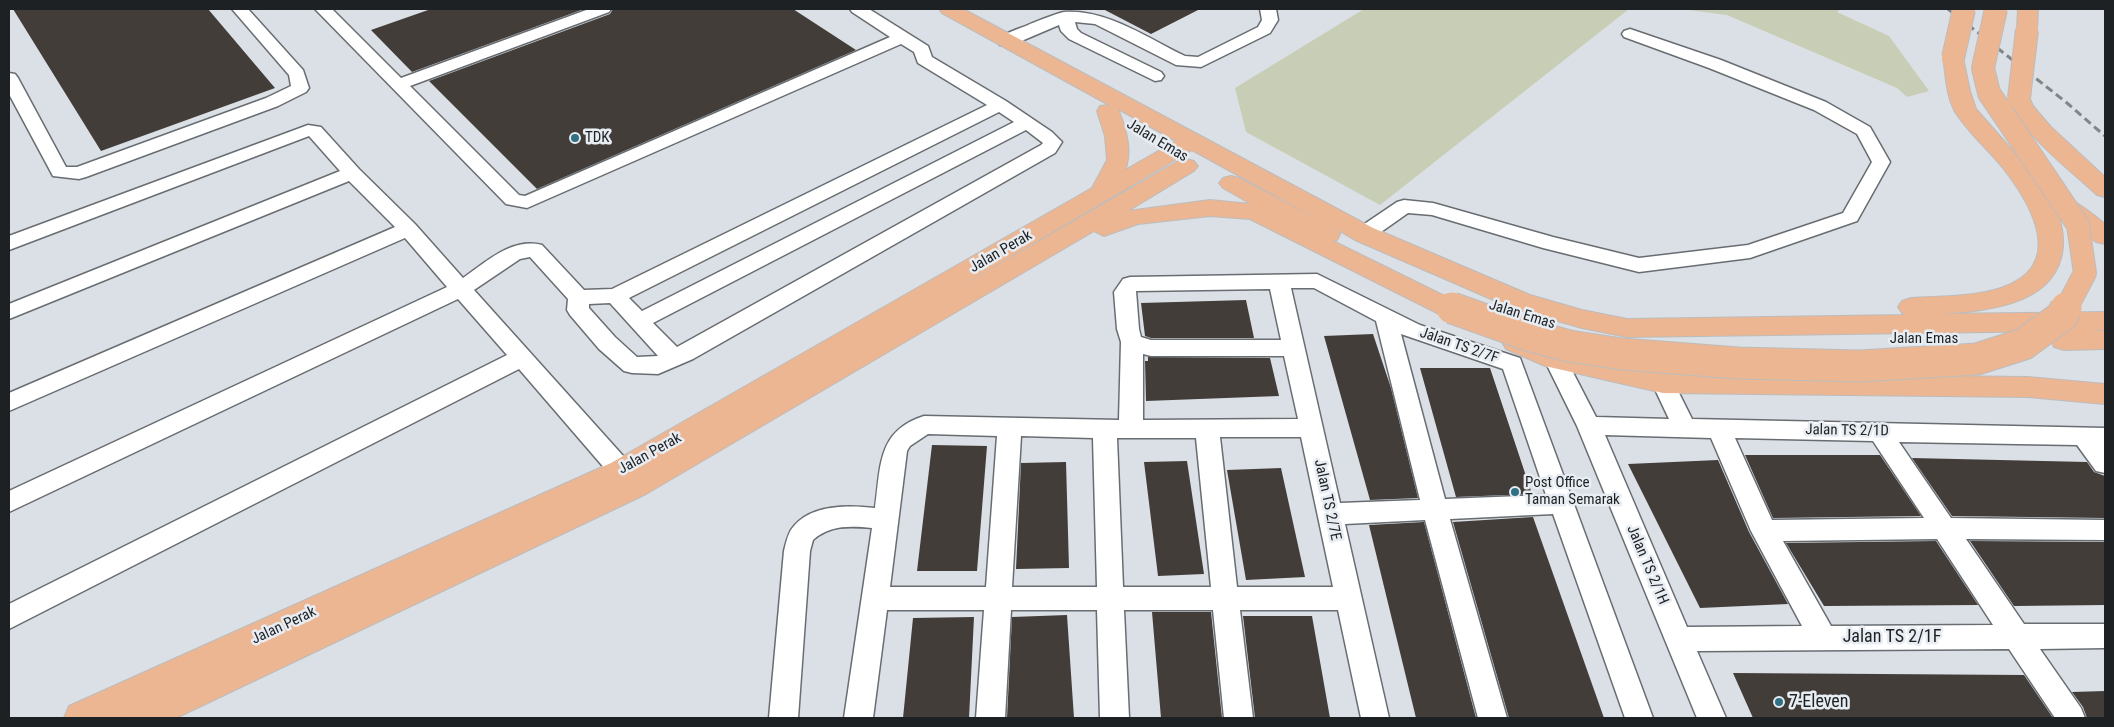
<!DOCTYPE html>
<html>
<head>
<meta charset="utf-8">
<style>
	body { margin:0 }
	#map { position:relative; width:2114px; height:727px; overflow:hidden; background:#dae0e5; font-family:"Roboto Condensed",sans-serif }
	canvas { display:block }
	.frame { position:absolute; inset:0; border:10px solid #1e2123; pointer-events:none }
</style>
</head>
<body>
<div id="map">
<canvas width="2114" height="727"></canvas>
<div class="frame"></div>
</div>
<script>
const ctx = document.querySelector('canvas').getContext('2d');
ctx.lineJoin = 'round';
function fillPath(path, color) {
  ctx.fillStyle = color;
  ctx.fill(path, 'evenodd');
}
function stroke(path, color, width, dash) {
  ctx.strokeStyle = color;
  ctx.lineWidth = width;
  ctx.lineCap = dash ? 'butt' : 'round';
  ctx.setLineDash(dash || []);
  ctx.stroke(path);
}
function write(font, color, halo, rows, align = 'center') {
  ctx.font = font + ' "Roboto Condensed",sans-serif';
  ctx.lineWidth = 5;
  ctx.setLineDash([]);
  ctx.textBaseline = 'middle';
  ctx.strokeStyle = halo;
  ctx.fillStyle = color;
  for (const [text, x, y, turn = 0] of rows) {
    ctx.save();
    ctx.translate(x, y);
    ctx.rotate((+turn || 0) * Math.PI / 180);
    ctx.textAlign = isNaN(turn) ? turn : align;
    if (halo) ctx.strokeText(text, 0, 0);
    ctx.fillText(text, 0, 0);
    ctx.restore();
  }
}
fillPath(new Path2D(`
	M1364 9H1629L1380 205 1246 132 1235 88Z
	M1681 9H1841L1837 12 1889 36 1929 91 1907 97 1897 88 1727 15Z`), '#c8ceb5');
fillPath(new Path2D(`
	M13 9H208L275 88 101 151Z
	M431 9H584L412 72 371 30Z
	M613 9H793L856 50 537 189 429 81 610 14Z
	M1103 9H1200L1151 34Z
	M1246 300 1254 338H1151L1145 336 1141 303Z
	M1373 334 1391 388 1418 498 1370 500 1324 336Z
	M1148 357 1270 358 1279 396 1146 401 1145 361H1148Z
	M1420 368H1490L1532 494 1456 497Z
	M932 445 987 446 977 571H917Z
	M1745 455H1880L1921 516 1773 518Z
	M1912 458 2087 462 2094 472 2105 476V518L1952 516Z
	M1718 460 1749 532 1788 604 1700 608 1628 464Z
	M1187 461 1204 574 1158 576 1144 462Z
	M1066 462 1069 568 1016 569 1021 463Z
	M1281 468 1305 577 1246 580 1227 470Z
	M1533 517 1604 718H1509L1453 522Z
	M1424 522 1476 718H1416L1369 525Z
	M1936 541 1978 605 1824 606 1786 543Z
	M1970 541 2105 542V605L2014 606Z
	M1152 612H1211L1222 718H1161Z
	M1067 615 1074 718H1007L1012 617Z
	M1243 616H1312L1330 718H1255Z
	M974 617 969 718H903L913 618Z
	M1733 673 2024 675 2053 718H1753Z
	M2105 691V718H2087L2083 707 2072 692Z`), '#433d3a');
const minor = new Path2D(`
	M232 9H248L303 70 309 88 306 92 278 106 86 177 79 179 53 176 9 94V73L15 74 18 78 66 167H77L266 98 291 86 289 75Z
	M315 9H332L401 78 589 9H611L609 12 410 86 519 195 525 196 890 37 852 12 850 9H869L928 46 932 57 1006 101 1052 132 1062 142 1055 153 693 359 658 374 632 373 624 371 599 349 570 315 567 310 568 299 530 257 520 259 474 290 643 478 646 485 643 492 634 495 625 492 519 369 9 629V604L507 355 458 299 9 512V491L447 287 405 238 9 411V393L395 227 349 181 9 319V304L340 171 309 136 9 250V236L308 125 321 127 359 169 415 224 463 278C486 262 512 237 542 245L584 290 612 289 987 105 918 63 914 52 901 44 527 208 506 204ZM999 112 1014 122 642 311 629 298ZM1026 130 1043 143 1041 145 677 347 653 323ZM610 303 658 356 637 357 615 337 589 308V304Z
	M1260 9H1276L1278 20 1270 33 1201 67 1176 65 1095 24 1075 22 1077 29 1081 33 1161 72 1164 76 1161 80 1155 81 1069 39 1061 31 1059 25 1012 45H1000L998 41C1003 33 1019 29 1028 25 1035 22 1058 13 1064 12 1107 9 1147 38 1185 56L1198 57 1258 27 1262 20Z
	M1630 29 1721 60 1826 102 1870 127 1890 162 1857 221 1750 258 1639 272 1543 248 1432 215 1408 213 1371 239 1364 240 1357 239 1354 234 1357 229 1397 202 1404 200 1433 203 1553 237 1639 258 1748 245 1843 213 1872 162 1857 134 1814 110 1709 68 1624 37 1622 34 1624 31Z
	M1317 274 1420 325 1520 358 1653 718H1625L1553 514 1450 519 1507 718H1478L1425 520 1345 524 1389 718H1361L1338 610H1240L1253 718H1224L1213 610H1124L1129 718H1100L1097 610H1011L1005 718H976L984 610H887L873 718H844L872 528C849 526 830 525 813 540L810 551 798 718H769L784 551C786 543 788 532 794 526 812 504 850 505 875 508 881 466 877 431 924 416L1119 420 1121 342 1117 329 1114 292 1123 279 1130 277ZM1291 288H1314L1376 321 1420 500 1340 503ZM1270 289 1281 340H1151L1141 337 1139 329 1136 291ZM1401 334 1503 369 1546 495 1445 499ZM1143 354 1151 356H1284L1298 419 1143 420ZM928 434 997 436 986 587H890L907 451 910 446ZM1021 436 1093 438 1097 587H1012ZM1220 437H1301L1333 587H1237ZM1117 438H1196L1211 587H1123Z
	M1555 351 1563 353 1596 417 1669 419 1652 383 1655 377 1663 375 1671 377 1692 419 2105 428V473L2096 471 2077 445 1899 442 1951 518 2105 520V540L1966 539 2024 624H2105V648L2040 649 2081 708 2085 718H2055L2009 649 1697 651 1726 718H1697L1577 426 1544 359 1547 353ZM1605 435 1711 438 1751 531 1802 626 1687 627ZM1735 438 1873 441 1924 518 1772 520ZM1937 539 1993 625 1831 626 1783 541Z`);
const major = new Path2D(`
	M939 9H963L1373 228 1530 295 1582 310 1627 319 1906 315 1902 313 1898 307 1902 301 1911 298C1941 296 1973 297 2001 288 2067 266 2032 205 2003 168 1987 148 1967 132 1954 110 1946 94 1946 75 1943 58L1946 54 1953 52 1960 54 1963 58 1970 91 1976 109 2020 159 2049 200C2063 187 2093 215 2105 224V244L2096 242 2057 213C2063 226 2065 244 2061 258 2048 307 1982 311 1940 314L2105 312V330H2087L2105 331V349L2064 350 2054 347 2051 340 2054 333 2063 331 1627 337 1582 328 1512 308 1355 240 1338 230 1340 234 1337 240 1333 241 1477 312 1481 318 1477 324 1468 327 1459 324 1250 219 1210 216 1138 224 1104 236 1094 231 646 494 176 718H122L123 716 119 718H64L69 706 611 463 1092 188 1107 160 1105 136 1097 111 1100 106 1109 105 942 13ZM1118 109 1176 141 1125 170C1133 152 1126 128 1118 109ZM1192 150 1325 223 1239 178 1231 176 1223 178 1219 183 1223 188 1251 204 1210 200 1128 211 1194 171 1198 166 1194 161 1186 159 1178 161 937 300Z
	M2018 9H2038L2037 30 2034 34 2027 36 2020 34 2017 30Z
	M2019 92 2027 93 2033 106 2051 127 2105 177V197L2097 195C2068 168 2023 135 2008 98L2011 93Z
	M1516 332 1561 351 1663 373 2028 377 2105 384V404L2028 397 1663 393 1545 366 1506 349 1502 342 1506 335Z`);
stroke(minor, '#686d72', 3);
stroke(major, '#bcbcbd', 2);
fillPath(minor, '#fff');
fillPath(major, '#edb692');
stroke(new Path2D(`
	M1948 9 2067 103 2105 136`), '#818689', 3, [8, 4.5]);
const majorBridgeFar1 = new Path2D(`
	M1996 9 1983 68 1989 93 2078 225 2085 273 2066 309
	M1953 58 1964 9
	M2019 98 2027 30
	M1445 305 1456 309`);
const majorBridge = new Path2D(`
	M1452 308 1525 334 1569 346 1622 354 1738 363 1860 366 1977 359 2024 344 2062 316 2066 308`);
stroke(majorBridgeFar1, '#bcbcbd', 24, []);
stroke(majorBridge, '#bcbcbd', 33, []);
stroke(majorBridgeFar1, '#edb692', 22);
stroke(majorBridge, '#edb692', 31);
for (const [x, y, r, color] of [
	[575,138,5,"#2f7083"],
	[1515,492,5,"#2f7083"],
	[1779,702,5,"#2f7083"]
]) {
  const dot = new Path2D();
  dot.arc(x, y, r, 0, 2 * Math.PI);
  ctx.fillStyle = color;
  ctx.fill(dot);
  stroke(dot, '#e7edf3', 2);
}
write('15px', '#1e2123', '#e7edf3', [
	["TDK",585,138],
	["Post Office",1525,483],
	["Taman Semarak",1525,500]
], 'left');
write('15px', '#1e2123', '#e7edf3', [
	["Jalan Emas",1157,141,31],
	["Jalan Perak",1001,252,-30],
	["Jalan Emas",1522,315,17],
	["Jalan Emas",1924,339],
	["Jalan TS 2/7F",1459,346,19],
	["Jalan TS 2/1D",1847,431,1],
	["Jalan Perak",650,454,-29],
	["Jalan TS 2/7E",1327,500,78],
	["Jalan TS 2/1H",1647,565,67],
	["Jalan Perak",284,626,-25]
]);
write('18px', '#1e2123', '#e7edf3', [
	["Jalan TS 2/1F",1892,637]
]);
write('18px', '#1e2123', '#e7edf3', [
	["7-Eleven",1789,702]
], 'left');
</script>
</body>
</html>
